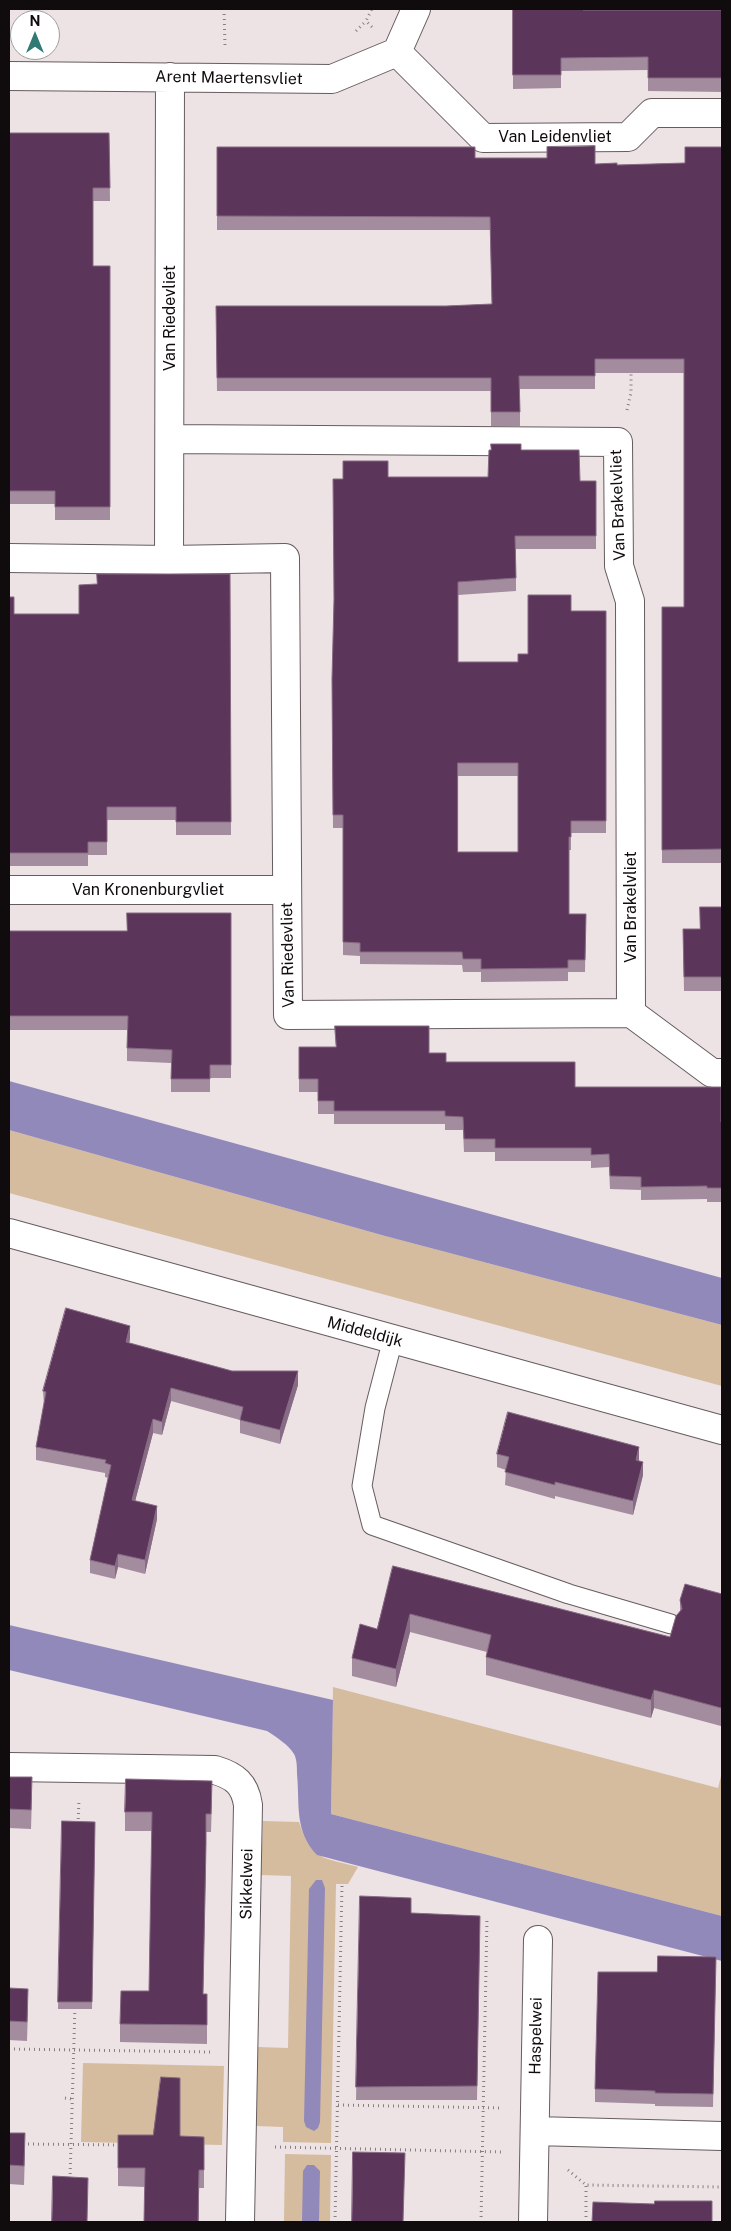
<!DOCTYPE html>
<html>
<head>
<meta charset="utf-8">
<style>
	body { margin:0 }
	#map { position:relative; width:731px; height:2231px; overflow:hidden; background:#ede2e4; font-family:"Public Sans",sans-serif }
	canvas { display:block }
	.frame { position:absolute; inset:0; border:10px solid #100c0d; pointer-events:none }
	.north { position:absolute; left:10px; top:10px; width:50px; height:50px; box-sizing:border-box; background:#fff; border:1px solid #9f9e9e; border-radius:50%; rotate:0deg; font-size:14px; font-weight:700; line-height:20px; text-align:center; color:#100c0d }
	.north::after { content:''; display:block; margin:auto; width:18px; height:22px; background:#317973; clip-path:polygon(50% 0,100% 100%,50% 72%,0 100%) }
</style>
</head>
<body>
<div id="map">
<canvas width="731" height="2231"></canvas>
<div class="frame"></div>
<div class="north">N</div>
</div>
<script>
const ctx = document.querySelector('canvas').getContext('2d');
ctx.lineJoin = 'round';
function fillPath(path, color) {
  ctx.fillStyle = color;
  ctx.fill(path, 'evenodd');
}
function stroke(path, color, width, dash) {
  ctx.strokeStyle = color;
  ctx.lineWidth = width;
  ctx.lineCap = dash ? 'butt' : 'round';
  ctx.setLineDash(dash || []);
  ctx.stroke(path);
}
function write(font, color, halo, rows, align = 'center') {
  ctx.font = font + ' "Public Sans",sans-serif';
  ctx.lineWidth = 5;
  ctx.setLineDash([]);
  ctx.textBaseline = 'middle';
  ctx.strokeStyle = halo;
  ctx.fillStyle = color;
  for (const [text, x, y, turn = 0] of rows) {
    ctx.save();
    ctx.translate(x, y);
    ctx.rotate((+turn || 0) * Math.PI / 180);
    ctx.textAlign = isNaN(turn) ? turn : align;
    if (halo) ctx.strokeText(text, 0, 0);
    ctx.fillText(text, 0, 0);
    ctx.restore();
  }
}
fillPath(new Path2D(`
	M9 1130 385 1236 722 1325V1386L9 1193Z
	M333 1687 718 1788 722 1772V1916L331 1814Z
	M263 1821 299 1822C312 1861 322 1857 358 1867L348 1884H336L331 2143 283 2142V2127L256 2126 258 2047 288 2048 291 1876 261 1875Z
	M83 2063 224 2066 222 2145 81 2142Z
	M285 2154 331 2155 330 2222H284Z`), '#d5bc9e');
fillPath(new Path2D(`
	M9 1081 722 1278V1325L385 1236 9 1130Z
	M9 1625 333 1700 331 1814 722 1916V1961L317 1855C294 1831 300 1805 297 1774 297 1768 297 1759 294 1754 289 1745 276 1737 267 1731L9 1670Z
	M316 1880H322L325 1888 320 2122 318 2128 314 2131 306 2127 304 2121 309 1889Z
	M307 2165H314L320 2171 319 2222H302L303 2171Z`), '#9289bb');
const lane = new Path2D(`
	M393 1339 375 1408 362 1486 372 1525 569 1594 671 1624`);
const street = new Path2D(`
	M397 52 483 138 628 137 652 113H722
	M9 76 332 79 397 52 416 9
	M170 77 169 560 285 558 288 1015 631 1013 712 1073H722
	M170 439 618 442 619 566 630 601 631 1013
	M9 558 169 560
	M9 890H287
	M9 1233 722 1430
	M9 1767 215 1770C235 1776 245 1784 248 1805L240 2222
	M535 2131 722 2136
	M533 2222 538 1940`);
stroke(lane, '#665c5e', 21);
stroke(street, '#665c5e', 30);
stroke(new Path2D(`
	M224 9 225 46
	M372 27 366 21 372 9
	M356 31 366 21
	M627 410 631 393V370
	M78 1824 79 1800
	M9 2049 211 2052
	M65 2098 72 2099
	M338 2105 502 2108
	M23 2144 122 2145
	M275 2147 502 2152
	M568 2170 586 2185 722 2187
	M70 2179 75 2005
	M335 2222 342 1885
	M481 2222 487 1917
	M586 2222V2185`), '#867e80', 3, [1, 4]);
stroke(lane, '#fff', 19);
stroke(street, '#fff', 28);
fillPath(new Path2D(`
	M513 9 583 10H722V92L648 91V70L561 71V88L513 89Z
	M9 133H109L110 201H93V266H110V520H55V504H9Z
	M217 147 475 158 617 165 685 163 722 147V863H662V607H684V373H595V389H520V426H491V391H217L216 306H446L492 304 490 230H217Z
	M521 450 580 481H596V549H516V591L458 595V662H518L528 654 571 611H606V833H571V850H569V914H586L585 972H568V981L481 982V972H463L462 965 360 964V956L343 955V828H333L332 679 388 477H488ZM458 776H518V852H458Z
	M230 574 231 835H176V820H107V855H88V866H9V597L14 614H79L97 584Z
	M722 907V991H684L683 929H700Z
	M231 913V1078H210V1092H171V1063L127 1061V1030H9V931H127Z
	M335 1026 429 1053 446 1062 575 1087 722 1122V1202H707V1199L641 1200V1190L610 1189 609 1167 591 1168V1161H495V1152H464L463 1130H445V1124H334V1114H318V1092H299V1047H336Z
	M130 1339 129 1343 232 1371 298 1385 280 1444 240 1433V1420L171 1401 162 1435 153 1433 135 1501 157 1519 145 1574 118 1567 115 1579 90 1573V1560L108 1478 105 1477V1473L36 1460V1447L44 1404 43 1391Z
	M497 1454 639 1461 643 1475 633 1515 555 1496V1499L505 1485 506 1470 497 1467Z
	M393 1566 670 1637 680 1611V1600L722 1594 721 1726 654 1708 651 1718 486 1675V1657L487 1652 410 1632 396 1687 352 1676V1658L377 1629Z
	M9 1777 32 1796 31 1829 9 1828Z
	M212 1800 211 1832H206V1862L203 1994H207V2044L120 2042V2024L149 1991 152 1831H125V1812Z
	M62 1821 95 1822 92 2009H58Z
	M360 1896 411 1913 480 1916 477 2100H356Z
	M716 1957 713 2107 655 2106V2104L595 2102V2089L657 1972Z
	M9 1988 28 2008 27 2041 9 2040Z
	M9 2133 25 2152 24 2185 9 2184Z
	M118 2135 204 2137V2188H199V2222H144L145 2187 118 2186Z`), '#a48c9f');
fillPath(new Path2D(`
	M130 1326V1339L126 1356V1342Z
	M298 1371V1385L280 1444V1430Z
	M171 1388V1401L162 1435V1422Z
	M153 1419V1433L132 1513V1500Z
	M639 1447V1461L636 1460Z
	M643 1462V1475L633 1515V1501Z
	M157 1506V1519L145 1574V1560Z
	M118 1554V1567L115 1579V1566Z
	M410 1614V1632L396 1687V1669Z
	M654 1690V1708L651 1718V1700Z
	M722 1705V1723L721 1726V1708Z`), '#876a83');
const building = new Path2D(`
	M513 9H583V10H722V78H648V57L561 58V75H513Z
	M9 133H109L110 188H93V266H110V507H55V491H9Z
	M595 146V164L617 163V165L685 163V147H722V849L662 850V607H684V359H595V376H519L520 412H491V378H217L216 306H446L492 304 490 217 217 216V147H475V158H547V147Z
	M491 444H521V450H579L580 481H596V536H515L516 578 458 582V662H518V654H528V595H571V611H606V821H571V837H569V914H586L585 960H568V968L481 969V959H463L462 952H360V943L343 942V815H333L332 679 334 599 333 479H343V461H388V477H488L489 450H491ZM458 763H518V852H458Z
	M97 574H230L231 822H176V807H107V842H88V853H9V597H14V614H79V585L97 584Z
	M700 907H722V977H684L683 929H700Z
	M127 913H231V1065H210V1079H171L172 1050 127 1048 128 1016H9V931H127Z
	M335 1026H429V1053H446V1062H575V1087H721V1122H722V1188H707V1186L641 1187V1177L610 1176 609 1154 591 1155V1148H495V1139H464L463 1117 445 1116V1111H334V1101H318V1079H299V1047H336Z
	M66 1308 130 1326 126 1342 232 1371H298L280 1430 240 1420 243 1407 171 1388 162 1422 153 1419 132 1500 157 1506 145 1560 118 1554 115 1566 90 1560 111 1465 105 1463 106 1460 36 1447 46 1392 43 1391Z
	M508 1412 639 1447 636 1460 643 1462 633 1501 555 1482V1485L505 1472 509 1457 497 1454Z
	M393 1566 670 1637 676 1616 682 1609 680 1600 685 1584 722 1594V1705L721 1708 654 1690 651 1700 486 1657 491 1635 410 1614 396 1669 352 1658 360 1624 377 1629Z
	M9 1777H32L31 1810 9 1809Z
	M126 1779 212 1781 211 1814H206V1843L203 1994H207V2025L120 2024 121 1991H149L152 1812H125Z
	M62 1821 95 1822 92 2002H58Z
	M360 1896 411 1898V1913L480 1916 477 2086 356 2087Z
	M658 1956 716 1957 713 2094 655 2093V2091L595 2089 598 1972H657Z
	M9 1988 28 1989 27 2022 9 2021Z
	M161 2077 180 2078V2136L204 2137V2170H199L198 2222H144L145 2168H118V2135H153Z
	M9 2133H25L24 2166 9 2165Z
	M353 2152 405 2153 403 2222H352Z
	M53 2176 88 2178 87 2222H52Z
	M655 2201H712V2222H592L593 2202 654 2204Z`);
fillPath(building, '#5b365a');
stroke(building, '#876a83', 1);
write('16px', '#100c0d', '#fff', [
	["Arent Maertensvliet",229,78,1],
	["Van Leidenvliet",555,137],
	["Van Riedevliet",170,318,-90],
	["Van Brakelvliet",618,505,-92],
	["Van Kronenburgvliet",148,890],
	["Van Brakelvliet",631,907,-90],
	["Van Riedevliet",288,955,-91],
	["Middeldijk",365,1332,15],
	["Sikkelwei",247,1884,-89],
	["Haspelwei",536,2036,-89]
]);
</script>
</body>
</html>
